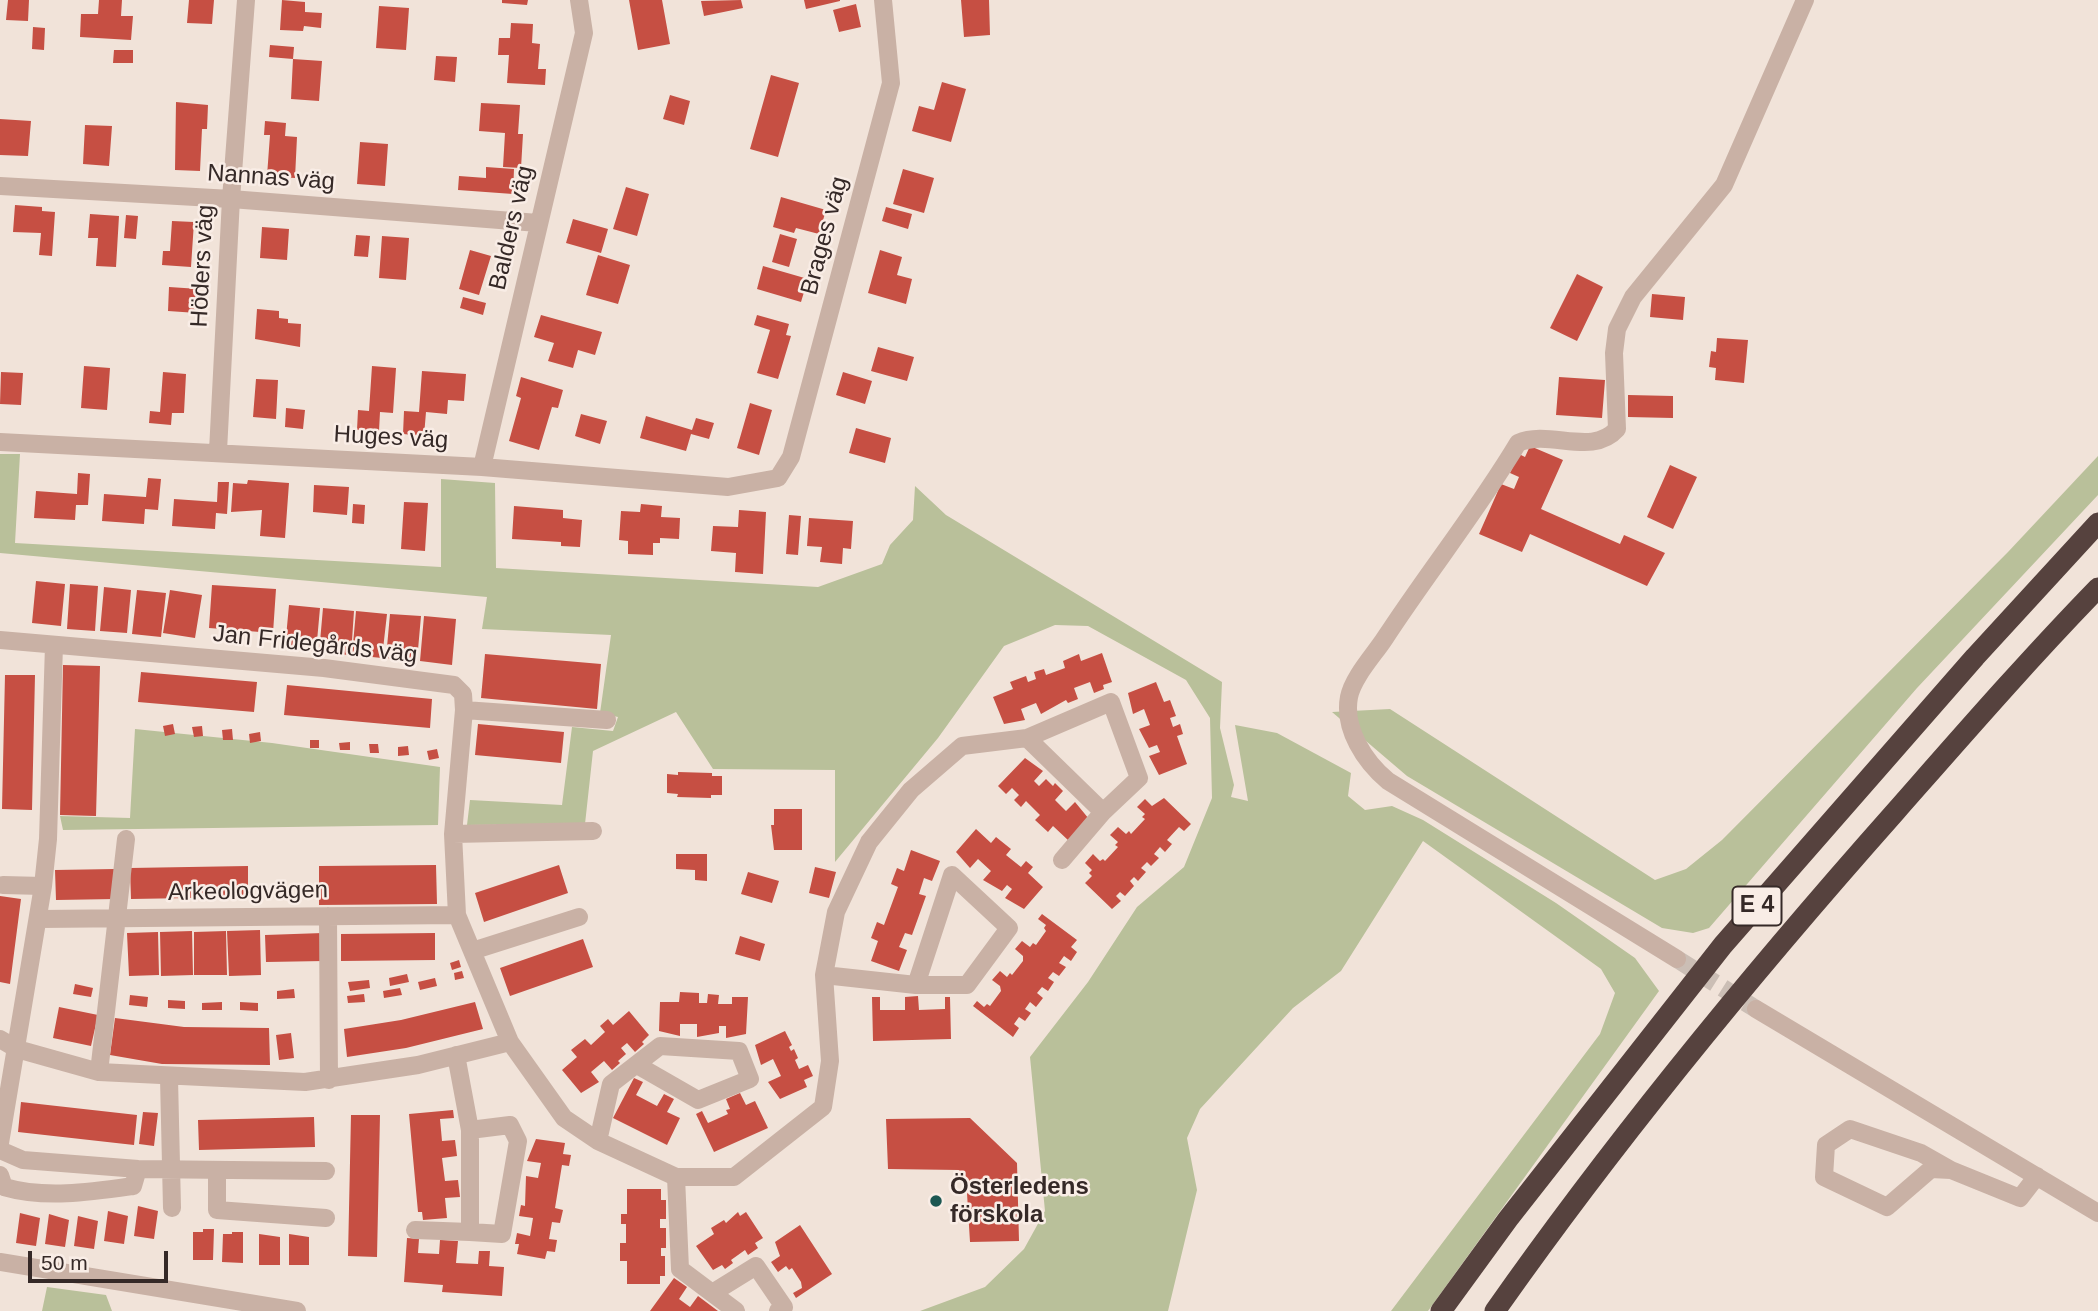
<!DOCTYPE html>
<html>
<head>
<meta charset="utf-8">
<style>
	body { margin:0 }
	#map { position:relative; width:2098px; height:1311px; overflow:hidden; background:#f1e3d9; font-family:Arial,sans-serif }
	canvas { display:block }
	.scale { position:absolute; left:28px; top:1251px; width:140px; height:32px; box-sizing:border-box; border:4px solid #352927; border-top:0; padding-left:9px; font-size:21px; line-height:24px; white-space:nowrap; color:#352927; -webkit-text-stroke:5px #f9ede6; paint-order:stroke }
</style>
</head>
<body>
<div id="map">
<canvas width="2098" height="1311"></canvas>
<div class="scale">50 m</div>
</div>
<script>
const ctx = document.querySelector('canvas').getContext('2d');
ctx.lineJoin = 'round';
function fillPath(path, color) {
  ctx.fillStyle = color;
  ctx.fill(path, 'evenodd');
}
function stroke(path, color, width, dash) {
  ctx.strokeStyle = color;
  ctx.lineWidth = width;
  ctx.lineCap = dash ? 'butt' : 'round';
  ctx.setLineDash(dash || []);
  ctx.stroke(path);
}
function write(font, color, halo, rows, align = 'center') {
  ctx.font = font + ' Arial,sans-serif';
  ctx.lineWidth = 5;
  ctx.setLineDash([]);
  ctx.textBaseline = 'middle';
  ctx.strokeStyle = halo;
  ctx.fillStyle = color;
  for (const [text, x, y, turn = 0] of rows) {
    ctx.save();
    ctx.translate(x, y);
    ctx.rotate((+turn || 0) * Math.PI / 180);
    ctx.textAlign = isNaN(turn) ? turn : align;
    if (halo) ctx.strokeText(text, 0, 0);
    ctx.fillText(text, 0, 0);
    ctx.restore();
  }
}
fillPath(new Path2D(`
	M0 454H20L15 543 441 567V479L495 483 496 568 818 587 882 564 890 545 913 520 915 486 946 515 1222 682 1220 728 1234 785 1231 797 1248 801 1235 725 1277 733 1351 773 1348 796 1365 810 1392 806 1423 820 1556 903 1635 958 1659 991 1428 1311H1391L1600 1034 1615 993 1601 969 1423 841 1341 971 1293 1008 1200 1109 1187 1138 1197 1190 1168 1311H920L985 1287 1024 1249 1045 1211 1030 1057 1088 982 1137 907 1184 867 1212 798 1210 718 1186 680 1088 626 1055 625 1004 646 938 738 835 862V770L713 769 676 712 593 751 585 824 467 825 470 800 562 805 572 727 613 731 618 717 600 713 611 635 482 629 487 597 0 553Z
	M2098 456V495L1917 688 1709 928 1693 933 1662 928 1407 776 1332 712 1390 709 1655 880 1686 869 1722 840 2008 552Z
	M135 729 272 743 440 767 438 825 63 830 60 816 130 818Z
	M47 1287 106 1295 112 1311H42Z`), '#b9c09a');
fillPath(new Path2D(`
	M8 0H29L28 21 6 20Z
	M99 0H122L121 16H133L131 40 80 37 81 14H98Z
	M189 0H214L212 24 187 23Z
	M282 0 305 2V12L322 13 321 28 304 26 303 31 280 30Z
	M502 0H528L527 5 502 3Z
	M629 0H662L670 44 638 50Z
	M741 0 743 8 704 16 701 1Z
	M804 0H840V1L806 9Z
	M961 0H989L990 35 964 37Z
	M856 4 861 27 839 32 833 10Z
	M379 6 409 8 406 50 376 48Z
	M511 23 533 24 532 43 540 44 538 69H546L545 85 507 83 509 55H498L499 38H510Z
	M33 27 45 28 44 50 32 49Z
	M270 45 294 47 293 59 269 57Z
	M114 50H133V63H113Z
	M436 56 457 57 455 82 434 80Z
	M293 59 322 61 319 101 291 99Z
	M771 75 799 83 778 157 750 149Z
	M942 82 966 89 951 142 912 131 919 106 934 110Z
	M670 95 690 101 684 125 663 119Z
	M176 102 208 105 207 129H202L200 171 175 170Z
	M481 103 520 105 518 134H523L521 168 503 167 505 133 479 131Z
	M0 119 31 121 28 156 0 155Z
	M265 121 286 123 285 136 297 137 295 178 267 176 270 135H264Z
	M85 125 112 126 109 166 83 164Z
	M360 142 388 144 385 186 357 184Z
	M486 167 514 169 513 194 458 190 459 176 486 178Z
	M903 169 934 178 924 213 893 204Z
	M626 187 649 194 637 236 613 229Z
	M781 197 826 210 819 234 796 228 794 233 773 227Z
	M15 205 42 207V211L55 212 52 256 39 255 41 233 13 232Z
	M886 207 912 214 908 229 882 221Z
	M90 214 119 216 116 267 96 266 98 238H88Z
	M126 215 138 216 136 239 124 238Z
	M573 219 608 229 601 253 566 243Z
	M172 221 194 222 191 267 162 265 163 251H170Z
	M262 227 289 229 287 260 260 258Z
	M780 234 797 239 789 267 772 262Z
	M356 235 370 236 368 257 354 256Z
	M382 236 409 238 406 280 379 278Z
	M470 250 491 256 479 295 459 289Z
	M880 250 902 257 897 275 912 279 906 304 868 293Z
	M598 255 630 265 618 304 586 295Z
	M763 266 808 279 801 302 757 289Z
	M1577 274 1603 287 1577 341 1550 328Z
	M169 287 199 289 197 313 168 311Z
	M1652 294 1685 297 1683 320 1650 317Z
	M463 297 486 303 483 315 460 308Z
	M257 309 279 311V318L288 319V323L301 324 300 347 255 339Z
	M541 315 602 332 595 355 578 350 573 368 548 361 554 343 534 337Z
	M757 315 789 324 786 335 791 336 778 379 757 373 770 330 754 325Z
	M1717 338 1748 340 1744 383 1715 380 1716 368 1709 367 1711 351 1716 352Z
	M878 347 914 357 907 381 871 371Z
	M84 366 110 368 107 410 81 408Z
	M372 366 396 368 393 413 380 412 379 431 357 430 358 410 369 411Z
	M422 371 466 374 464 401 448 400 447 414 426 412 424 436 403 434 404 411 419 412Z
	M1 372 23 373 21 405 0 404Z
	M163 372 186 374 184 413H172L171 425 149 423 150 411 160 412Z
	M843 372 872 381 865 404 836 395Z
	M521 377 563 390 558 408 552 407 539 450 509 441 521 398 516 396Z
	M1559 377 1605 380 1602 418 1556 415Z
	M256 379 278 380 276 419 253 417Z
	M1628 395 1673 396V418L1628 417Z
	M750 403 772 410 759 455 737 448Z
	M286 408 305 410 303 429 285 427Z
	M581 414 607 421 600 444 575 436Z
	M646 416 692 430 696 418 714 423 709 439 691 434 686 451 640 438Z
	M856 428 891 438 885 463 849 453Z
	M1530 446 1563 460 1541 509 1620 544 1624 535 1665 553 1647 586 1530 534 1522 552 1479 534 1501 484 1514 489 1519 477 1510 473 1519 454 1525 457Z
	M1670 465 1697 477 1673 529 1647 517Z
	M78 473 90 474 88 505H76L75 520 34 518 36 491 77 494Z
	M148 478 161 479 158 510 145 509 144 524 102 521 104 494 146 497Z
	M248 480 289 483 285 538 260 536 262 510 231 512 233 483 247 484Z
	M218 482H229L227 514 216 513 215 529 172 526 174 499 217 502Z
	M314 485 349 487 347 515 313 512Z
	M404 502 428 503 425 551 401 549Z
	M353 504 365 505 364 524 352 523Z
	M641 504 662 506 661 517 680 518 679 539 660 538V543H653V555L628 554V541L619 540 621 511 640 512Z
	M514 506 563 510V518L582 520 580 547 561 546V542L512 539Z
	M739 510 766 512 763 574 735 572 736 553 711 551 713 526 738 527Z
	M789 515 801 516 798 555 786 554Z
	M809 518 853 521 851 549 843 548 842 564 820 562 822 547 807 546Z
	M36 581 65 584 61 626 32 623Z
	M70 584 98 586 95 631 67 629Z
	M212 585 276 589 273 633 209 628Z
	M104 587 131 590 127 633 100 631Z
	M137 590 166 593 161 637 132 634Z
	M170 590 202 595 195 638 163 633Z
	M289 605 320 608 316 652 285 648Z
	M323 608 354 611 351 655 319 653Z
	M356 611 387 614 382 658 352 655Z
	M390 614 421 616 417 661 386 658Z
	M424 616 456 619 452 665 420 661Z
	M1102 653 1112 682 1103 685 1104 689 1094 693 1090 682 1074 688 1078 699 1068 703 1066 700 1041 714 1036 703 1021 709 1025 720 1004 724 993 697 1013 689 1010 682 1026 676 1028 682 1036 679 1034 672 1044 669 1046 675 1065 668 1063 661 1079 654 1081 661Z
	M485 654 601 664 597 709 481 698Z
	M63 665 100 666 96 816 60 815Z
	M141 672 257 682 254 712 138 702Z
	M5 675H35L32 810 2 809Z
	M1156 682 1164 702 1170 700 1176 716 1170 718 1173 727 1180 724 1183 734 1177 736 1187 764 1159 775 1149 756 1160 752 1157 745 1149 748 1139 729 1150 725 1144 709 1133 714 1128 693Z
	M287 685 432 699 430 728 284 715Z
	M173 724 175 734 165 736 163 726Z
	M478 724 564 732 561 763 475 755Z
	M202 726 203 736 194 737 192 727Z
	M232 729 233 740H223L222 730Z
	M260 732 261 741 250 743 249 734Z
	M310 740H319V748H310Z
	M350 742V750H340L339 743Z
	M369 744H378L379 753H370Z
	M408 746 409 755 398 756V747Z
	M437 749 439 758 429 760 427 751Z
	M1025 758 1043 771 1034 781 1039 786 1046 779 1053 786 1055 783 1063 791 1055 800 1066 811 1075 802 1089 819 1069 841 1053 826 1048 832 1035 820 1040 815 1026 801 1021 807 1014 800 1019 795 1012 788 1006 794 998 786Z
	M678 772 712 773V776H722V795H711V798L677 797 678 794 667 793V774L678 775Z
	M1164 798 1191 824 1184 831 1179 827 1167 840 1172 844 1165 852 1160 847 1154 854 1159 858 1151 866 1147 862 1141 868 1146 872 1138 881 1134 877 1130 881 1134 886 1125 896 1120 892 1116 896 1121 901 1112 909 1085 883 1092 876 1089 873 1092 870 1085 863 1093 854 1100 861 1103 859 1105 861 1118 847 1115 845 1118 842 1110 835 1118 827 1126 834 1129 831 1131 834 1145 819 1142 817 1145 814 1137 807 1145 799 1152 806Z
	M774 809H802V850H774L771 825H774Z
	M976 829 991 843 996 837 1011 849 1006 855 1021 867 1026 861 1033 867 1028 873 1043 887 1024 909 1005 898 1012 889 1007 885 1002 891 983 880 991 871 978 859 970 868 956 852Z
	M911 850 940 861 932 881 924 878 919 894 926 896 912 935 905 933 899 947 907 950 899 971 871 961 878 941 871 938 877 922 884 925 898 887 891 884 897 868 904 871Z
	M676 854H707V881L695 880V870L676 869Z
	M436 865 437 904 319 905V866Z
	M559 865 568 893 484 922 475 893Z
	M248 866V897L131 899 130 868Z
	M815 867 836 872 829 898 809 893Z
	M115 869V899L56 900 55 870Z
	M748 872 779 881 772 903 741 894Z
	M0 896 21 899 10 984 0 982Z
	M1042 914 1077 940 1071 947 1077 952 1071 961 1064 956 1059 963 1066 967 1059 976 1053 972 1048 978 1054 982 1048 991 1042 987 1037 993 1043 998 1036 1007 1030 1002 1025 1009 1031 1013 1025 1021 1019 1017 1014 1024 1019 1028 1013 1037 973 1006 977 1001 984 1007 987 1004 990 1006 1001 991 1000 986 992 980 1000 971 1007 977 1010 973 1012 975 1023 961V956L1015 949 1022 941 1030 947 1033 943 1036 945 1046 931 1044 928 1046 925 1038 919Z
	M260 930 261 975 229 976 227 931Z
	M192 931 193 975 161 976 160 932Z
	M226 931 227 975H194V932Z
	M158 932 159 975 129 976 127 933Z
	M323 933 324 961 266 962 265 935Z
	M435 933V960L341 961V934Z
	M740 936 765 944 760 961 735 954Z
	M583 939 593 967 510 996 500 968Z
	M459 960 461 967 452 970 450 963Z
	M462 971 464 978 455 980 454 973Z
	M407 974 409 982 390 986 389 978Z
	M435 978 437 986 420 990 418 982Z
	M369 980 370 988 350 991 348 982Z
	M75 984 93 988 91 997 73 994Z
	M400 988 402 995 384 998 383 991Z
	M294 989 295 998 277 999V991Z
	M680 992 699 993V1003H707L708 994 719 995 718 1004H732V997H748L746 1034 726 1038V1026H719V1033L697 1037V1024H680V1036L659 1031 660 1002H679Z
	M364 994 365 1002 348 1003 347 996Z
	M130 995 148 997 147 1007 129 1005Z
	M918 996 919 1010 945 1009V997H950L951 1039 873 1041 872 997H880V1010H905V997Z
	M168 1000 185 1001V1009L168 1008Z
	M222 1002V1010H202V1003Z
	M240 1002 258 1003V1011L240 1010Z
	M475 1002 483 1029 406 1048 347 1057 344 1029 401 1020Z
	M59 1007 98 1015 91 1046 53 1038Z
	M629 1011 649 1035 642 1042 644 1044 635 1052 627 1043 621 1048 626 1054 618 1061 620 1063 612 1070 604 1061 591 1072 599 1082 581 1093 562 1070 577 1057 571 1050 585 1039 591 1045 605 1032 600 1026 608 1019 613 1025Z
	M115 1018 184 1027 269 1028 270 1065 162 1064 110 1055Z
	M785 1031 792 1045 789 1047 791 1051 794 1049 798 1058 795 1060 799 1069 808 1065 813 1076 804 1080 807 1087 780 1099 768 1082 781 1076 773 1059 761 1065 755 1045Z
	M291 1033 294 1058 279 1060 276 1035Z
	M634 1078 643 1082 636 1095 657 1106 664 1094 674 1099 667 1112 680 1118 667 1145 613 1118Z
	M740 1093 746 1105 755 1101 768 1128 714 1152 696 1114 702 1111 708 1123 728 1114 726 1110 730 1109 726 1099Z
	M21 1102 137 1115 134 1145 18 1132Z
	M453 1110 454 1118 440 1119 442 1141 455 1140 457 1156 442 1158 445 1181 458 1180 460 1197 445 1198 447 1218 423 1220 422 1212H418L409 1114Z
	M143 1112 158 1113 154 1146 139 1144Z
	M351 1115H380L377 1257 348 1256Z
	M314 1117 315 1147 199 1150 198 1120Z
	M970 1118 1017 1163 1019 1241 970 1242 966 1177 959 1170 888 1169 886 1119Z
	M536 1139 565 1143 563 1154 571 1155 569 1166 562 1165 555 1208 563 1210 560 1223 552 1222 549 1239 557 1240 555 1252 547 1251 545 1259 517 1254 519 1244H515L517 1233 530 1236 533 1218 519 1216 521 1205 525 1206 526 1176 538 1178 541 1163 527 1161Z
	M627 1189H661V1200H666V1219H660V1228H666V1248H661V1256H665V1276H660V1284H627V1261H620V1243H626V1224H621V1214H627Z
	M138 1206 158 1211 154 1239 134 1236Z
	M108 1211 128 1216 124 1244 104 1241Z
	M738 1212 740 1216 746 1212 763 1238 755 1243 758 1248 748 1255 745 1250 731 1260 733 1263 725 1269 722 1265 713 1270 696 1246 714 1234 711 1228 724 1220 726 1223Z
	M20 1213 40 1218 36 1246 16 1243Z
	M49 1214 69 1220 65 1247 45 1244Z
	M78 1216 98 1221 94 1249 74 1246Z
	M800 1225 832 1274 796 1298 793 1293 802 1288 801 1282 792 1268 789 1270 786 1266 778 1272 771 1262 780 1256 775 1242Z
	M203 1229H214L213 1260H193V1232H203Z
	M232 1232H243V1263L222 1262 223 1234H232Z
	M259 1234 280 1237V1265H259Z
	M289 1234 309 1237V1265H289Z
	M407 1238 419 1239 418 1253 439 1254 440 1240 458 1241 456 1263 478 1264 479 1251H490L489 1266 504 1267 502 1296 442 1292 443 1285 404 1282Z
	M674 1278 687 1287 679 1299 690 1307 698 1296 718 1311H650Z`), '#c64f43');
stroke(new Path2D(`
	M1677 959 1756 1009`), '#cbbeb5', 18, [18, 9]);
stroke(new Path2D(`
	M0 186 231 199 538 223
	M0 442 482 467 728 487 778 478 791 457 891 83 883 0
	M218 451 231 199 246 0
	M482 467 584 33 579 0
	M0 640 324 668 454 685 463 694 464 710 607 720
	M464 710 453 834 457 915 510 1042 564 1118 598 1141 676 1177H734L823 1107 830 1061 824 975 836 912 869 842 911 790 962 746 1027 738 1111 702 1139 778 1103 812 1027 738
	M453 834 593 831
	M1062 860 1103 812
	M3 885 43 886
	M328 916 329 1080
	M40 919 457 915
	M472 951 579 917
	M1677 959 1388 781C1365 762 1343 729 1349 697 1353 677 1374 655 1385 638 1428 572 1478 510 1518 443 1550 429 1592 457 1617 429L1614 353 1617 329 1633 297 1724 185 1805 0
	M824 975 916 985H967L1009 928 952 875 916 985
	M1756 1009 2098 1213
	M0 1039 17 1049 99 1072 305 1082 418 1065 510 1042
	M456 1055 470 1130V1232L502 1234 518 1141 510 1125 470 1130
	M99 1072 126 839
	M169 1078 172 1208
	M598 1141 611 1084 660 1046 739 1051 750 1079 698 1100 637 1065
	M0 1143 43 886 48 839 54 645
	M0 1150 23 1160 138 1169 326 1171
	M217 1170V1210L326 1218
	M1951 1170 1921 1153 1850 1129 1826 1145 1824 1177 1887 1207 1931 1169 1951 1170 2020 1198 2037 1176
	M0 1175 4 1187C45 1199 91 1192 133 1186L138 1169
	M676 1177 680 1269 736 1311
	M415 1230 470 1232
	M0 1262 297 1311
	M714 1292 756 1266 784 1307 778 1311`), '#c9b1a5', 18);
stroke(new Path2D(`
	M1441 1311 1508 1219 1723 945 1975 657 2098 523
	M1495 1311C1618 1136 1754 971 1896 811 1962 736 2028 660 2098 588`), '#56423e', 21);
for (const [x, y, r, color] of [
	[936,1201,7,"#1c5752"]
]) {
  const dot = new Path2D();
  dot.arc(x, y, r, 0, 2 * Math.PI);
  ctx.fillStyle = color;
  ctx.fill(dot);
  stroke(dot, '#f9ede6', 2.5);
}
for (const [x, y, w] of [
	[1757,906,49]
]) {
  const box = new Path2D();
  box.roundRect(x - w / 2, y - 19.5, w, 39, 5);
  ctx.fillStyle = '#f9ede6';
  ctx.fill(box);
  stroke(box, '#352927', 2);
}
write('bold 23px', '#352927', null, [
	["E 4",1757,906]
]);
write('24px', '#352927', '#f9ede6', [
	["Nannas väg",271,178,4],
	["Balders väg",512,228,-77],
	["Brages väg",825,236,-75],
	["Höders väg",203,266,-87],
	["Huges väg",391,438,3],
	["Jan Fridegårds väg",315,645,6],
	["Arkeologvägen",248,892,-1]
]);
write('bold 24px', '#352927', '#f9ede6', [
	["Österledens",950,1187],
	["förskola",950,1215]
], 'left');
</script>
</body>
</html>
